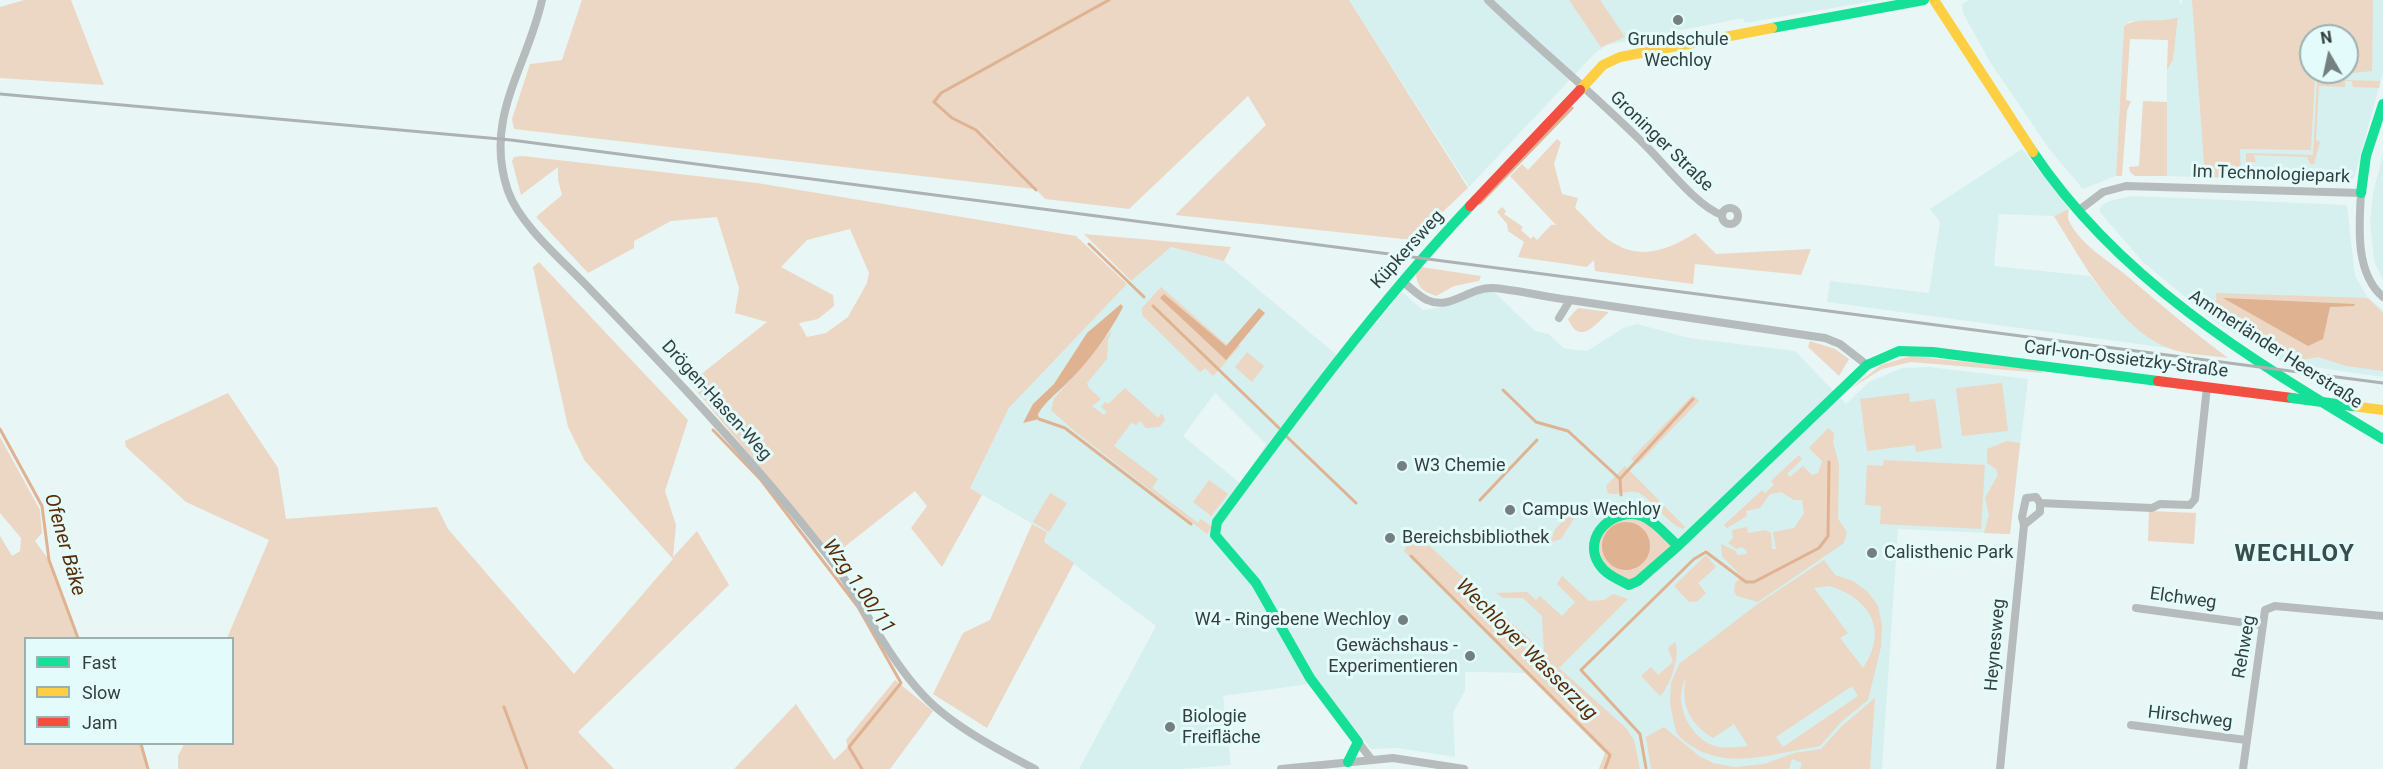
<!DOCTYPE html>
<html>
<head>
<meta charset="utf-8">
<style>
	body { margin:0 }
	#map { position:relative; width:2383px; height:769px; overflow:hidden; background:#e9f6f6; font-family:Roboto,sans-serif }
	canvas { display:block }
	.legend { position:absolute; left:24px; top:637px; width:210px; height:108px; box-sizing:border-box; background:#e3fcfb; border:2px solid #9db0b0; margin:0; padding:8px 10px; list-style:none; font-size:18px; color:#353f3f }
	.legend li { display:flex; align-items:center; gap:12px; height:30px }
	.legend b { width:30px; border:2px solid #9db0b0 }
	.north { position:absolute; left:2299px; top:24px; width:60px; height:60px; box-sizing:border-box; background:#e3fcfb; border:2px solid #9db0b0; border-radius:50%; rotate:351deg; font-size:16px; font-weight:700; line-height:24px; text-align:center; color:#353f3f }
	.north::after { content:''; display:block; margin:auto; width:21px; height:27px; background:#747f7f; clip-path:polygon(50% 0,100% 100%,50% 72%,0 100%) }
</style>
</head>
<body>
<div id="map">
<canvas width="2383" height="769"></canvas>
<ul class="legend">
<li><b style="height:8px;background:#16e098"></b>Fast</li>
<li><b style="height:8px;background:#ffcf43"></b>Slow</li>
<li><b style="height:8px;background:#f24e42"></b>Jam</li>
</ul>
<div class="north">N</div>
</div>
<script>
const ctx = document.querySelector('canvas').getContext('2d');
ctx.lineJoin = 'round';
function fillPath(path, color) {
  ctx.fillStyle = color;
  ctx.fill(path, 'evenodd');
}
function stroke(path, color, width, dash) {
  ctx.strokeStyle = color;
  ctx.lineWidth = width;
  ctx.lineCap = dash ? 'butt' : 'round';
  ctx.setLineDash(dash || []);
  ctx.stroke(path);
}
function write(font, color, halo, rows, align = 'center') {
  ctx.font = font + ' Roboto,sans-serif';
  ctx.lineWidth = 6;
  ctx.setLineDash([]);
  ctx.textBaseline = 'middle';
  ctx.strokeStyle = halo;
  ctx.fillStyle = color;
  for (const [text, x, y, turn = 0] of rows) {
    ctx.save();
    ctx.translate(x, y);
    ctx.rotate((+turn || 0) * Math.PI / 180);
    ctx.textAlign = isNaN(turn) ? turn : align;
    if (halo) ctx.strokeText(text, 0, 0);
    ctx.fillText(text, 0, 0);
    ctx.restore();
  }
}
fillPath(new Path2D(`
	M1349 0H1879L1745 23 1743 18 1607 45 1595 53 1469 187Z
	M1969 0H2179L2181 6 2182 0H2383V73L2354 178 2347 182 2167 176V70L2173 60 2178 17 2166 22 2130 21 2124 26 2116 176 2083 189 2050 150 1990 62 1963 13 1962 4ZM2311 36H2347V72H2311Z
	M2022 149 2069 209 2054 216 1999 214 1994 266 2090 276 2115 308 2136 326 2168 348 1827 302 1830 281 1929 293 1940 222 1930 209Z
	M2383 155V281L2374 260 2370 221 2373 193Z
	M2132 196 2347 205 2355 276 2368 298 2383 310V377L2285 363 2214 321 2143 262 2099 211 2101 206 2109 201Z
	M1171 247 1224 261 1344 361 1402 292 1423 310 1443 307 1476 294 1493 291 1535 331 1549 334 1563 348 1576 350 1587 351 1623 328 1637 324 1689 338 1795 351 1846 404 1869 382 1902 368 1930 367 2028 379 2010 534 1898 529 1882 769H1599L1605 753 1525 673 1480 672H1465V690L1453 713 1455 757 1397 748 1371 749 1315 678 1309 684 1223 696 1231 765 1184 769H1079L1156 626 1044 542 1047 532 970 488 1009 408 1127 284ZM1215 393 1266 444 1241 484 1183 436Z`), '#d6f0ef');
fillPath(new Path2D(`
	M24 0H71L104 85 0 78V7Z
	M582 0H1349L1468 188 1413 240 1175 215 1266 125 1248 96 1129 209 1045 199 960 108 1034 189 514 129 512 119 530 64 562 60Z
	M1569 0H1600L1625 37 1601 47Z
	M2192 0H2373L2372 71 2315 77 2311 150 2240 149 2241 178 2205 177ZM2311 36H2347V72H2311Z
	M2178 17 2173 60 2167 70 2168 40 2130 39 2126 100 2131 101 2127 111 2122 176H2116L2124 26C2139 16 2161 24 2178 17Z
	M2317 79 2380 81 2379 88 2353 87 2352 81H2345V87L2319 86 2316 140 2320 142 2314 164H2310L2307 157 2254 155 2256 162H2246V153L2313 155Z
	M2143 101 2167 102V176H2135L2130 172 2129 167 2139 166Z
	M1557 139 1561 142 1554 164 1562 194 1578 198 1575 208C1588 220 1602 238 1617 245 1644 260 1672 248 1695 233L1716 254 1811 249 1801 275 1695 264 1693 284 1595 271 1594 260 1587 267 1518 257 1524 242 1508 231 1507 224 1497 212 1502 207 1506 211 1504 214 1523 227 1521 230 1531 239 1533 236 1537 240 1551 225H1556L1510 176 1522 164 1528 170Z
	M523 156 757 183 1076 236 1127 284 1009 408 970 488 982 495 942 567 911 528 927 506 915 491 833 556 690 383 767 322 735 313 739 288 717 217 671 221 634 241V248L588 273 536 217 562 195 558 180V167L521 195 512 161 514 157ZM850 229 869 273 867 283 848 317 826 333 807 337 799 323 818 319 834 306 833 295 781 267 807 240Z
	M2069 209C2068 214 2067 218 2070 223 2082 246 2108 260 2127 276 2160 304 2193 332 2228 358 2209 355 2185 355 2168 348 2117 327 2082 261 2054 216Z
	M1084 234 1231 247 1224 261 1171 247 1131 281Z
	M539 262 688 420 665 491 676 525 673 557 697 531 729 585 578 732 614 769H178V756L184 744H232V638H227L269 540 186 502 126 447 125 441 228 393 278 468 286 519 437 507 448 529 574 674 673 559 585 461 568 427 533 267Z
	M1421 267 1481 276 1479 281 1454 286 1436 296C1423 291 1417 288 1416 273Z
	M1161 287 1227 345 1232 340 1240 346 1213 376 1205 368 1200 372 1142 315V308Z
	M2216 293 2368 298 2383 313V371L2346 366 2318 357 2302 360 2238 326 2216 310Z
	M1578 308 1609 312C1595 325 1580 346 1568 319Z
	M1113 329 1108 340 1107 359 1087 383 1089 388 1101 399 1092 406 1104 415 1107 412 1101 407 1105 402 1108 404 1125 388 1158 418 1162 413 1165 420 1159 427 1146 428 1140 421 1136 425 1131 423 1114 446 1158 479 1152 488 1198 523 1201 519 1212 527 1207 534 1073 430 1051 410 1054 399Z
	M1810 341 1835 349 1849 359 1839 376 1808 347Z
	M1247 352 1264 366 1252 382 1235 367Z
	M1911 356 2040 370 2043 373 1911 362 1882 369 1850 389 1881 365Z
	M2002 383 2008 431 1962 436 1956 388Z
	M1909 393 1910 402 1935 399 1942 448 1916 452 1915 445 1867 451 1860 399Z
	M1693 395 1699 401 1638 464 1631 459Z
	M1828 428 1834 433 1833 442 1839 465 1838 519 1847 532 1844 543 1758 602 1737 596 1734 591 1735 583 1742 577 1722 556 1721 544 1736 551 1737 555 1747 554 1746 550 1741 547 1736 549 1728 543 1733 538 1732 530 1747 527 1748 533 1766 530 1771 533 1772 549H1776L1773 532 1794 528 1804 513 1802 500H1794L1781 492 1770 494 1760 508 1746 511 1747 516 1727 528 1724 525 1762 490 1765 493 1774 485 1771 481 1799 455 1802 459 1787 474 1790 477 1803 466 1812 475 1818 473 1822 461 1809 448Z
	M0 437 40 510 42 533 35 541 49 560 78 638H26V744H141L148 769H0V536L12 556 20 551 21 538 0 513Z
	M2007 441 2020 443 2010 534 1984 533 1989 515 1985 498 1998 475 1996 469 1987 463V449Z
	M1884 460 1985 465 1981 529 1880 524 1881 506 1865 505 1867 465 1883 466Z
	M1625 466 1685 527 1683 529C1666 522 1656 504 1641 494 1630 488 1618 497 1608 493L1606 486Z
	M1209 480 1228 494 1211 516 1193 502Z
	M1050 493 1067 503 1049 532 1033 522Z
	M1585 501 1561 539 1551 542 1555 529Z
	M2149 511 2196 513 2194 544 2148 541Z
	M1640 515 1678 546 1629 585 1605 574 1596 535 1602 525ZM1626 521 1643 528 1644 563 1632 570Z
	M1032 524 1047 532 1044 542 1074 563 987 728 933 694 963 633 990 620Z
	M1420 537 1544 653 1542 616 1523 598H1503L1496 593 1527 592 1536 600 1540 596 1562 616 1575 602 1557 584 1562 576 1589 601 1604 600 1613 594 1628 599 1559 668 1625 727 1634 740 1640 769H1599L1605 753 1404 551 1409 541Z
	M1706 555 1716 567 1698 583 1706 593 1698 601 1689 602 1674 586Z
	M1824 560 1835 575 1853 581 1868 592 1878 606 1882 626 1881 647 1868 700 1841 722 1820 746C1778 752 1737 769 1698 750 1690 745 1681 740 1676 732L1670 704 1671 683 1679 664 1759 603ZM1829 586C1870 598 1889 630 1863 668L1840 638 1848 633 1814 588ZM1686 678C1680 704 1689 723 1713 738L1734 724 1748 746C1737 747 1726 749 1715 746 1689 738 1672 701 1686 678ZM1852 686 1858 696 1783 747 1776 737Z
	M1675 642C1681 655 1670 687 1660 696L1641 676 1651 667 1658 675 1673 662 1668 648Z
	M895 680 933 711 890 769H734L796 704 834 760 848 747 846 740Z
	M1875 698 1870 769H1800L1802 763 1792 759 1789 769H1651L1646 737 1664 727 1699 756 1713 763 1735 767 1764 764 1794 753 1821 749 1841 727Z`), '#ecd6c4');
fillPath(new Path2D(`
	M1164 294 1226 346 1259 308 1265 313 1226 360 1160 298Z
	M2223 298 2355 304 2354 306 2330 307 2323 339 2308 346Z
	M1121 304 1123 307C1109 334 1089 362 1067 383 1057 393 1046 401 1038 414L1039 419 1023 423 1033 404 1054 384 1087 333Z
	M1602 546a24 24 0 1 1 48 0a24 24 0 1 1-48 0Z`), '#dfb291');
stroke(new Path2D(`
	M1036 190 976 130 952 118 934 102 941 93 1109 0
	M1480 203 1572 108
	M1089 244 1144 297
	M1153 306 1279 428
	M1503 390 1536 422 1568 431 1620 479
	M1039 419 1065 428 1191 524
	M0 429 42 506 49 560 78 638
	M713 430 761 480 858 607 901 683 849 747 862 769
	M1284 434 1356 503
	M1621 495 1620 479 1693 399
	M1480 500 1537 440
	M1411 556 1610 755 1605 769
	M504 707 527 769
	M141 744 148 769
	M1646 768 1640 734 1581 670 1694 559 1706 552 1746 582H1754L1819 548 1828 536 1829 462`), '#dfb291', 3);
stroke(new Path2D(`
	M542 0C527 68 483 118 508 191 520 225 562 260 587 286 671 373 754 461 828 556 863 601 885 655 924 696 951 725 1000 751 1035 769
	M1488 0C1539 49 1594 94 1644 144 1664 163 1696 206 1722 215
	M1722 216a8 8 0 1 1 16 0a8 8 0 1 1-16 0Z
	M2078 211 2103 192 2126 186 2361 193C2359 227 2355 273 2383 297
	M1402 281C1410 287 1418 296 1427 300 1450 311 1469 287 1493 288 1518 290 1545 297 1570 300
	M1559 318 1570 300 1825 338 1840 344 1867 365
	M2040 503 2152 508 2160 504 2190 505 2195 499 2207 387
	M2136 608 2261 625
	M2131 725 2246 740
	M1358 742 1371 759
	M1281 769 1393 758 1464 769
	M2000 769 2024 525 2022 517 2026 498 2036 497 2040 503V512L2024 525
	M2243 769 2265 610 2275 606 2383 616`), '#b6bbbb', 8);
stroke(new Path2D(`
	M1772 28 1924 0
	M2033 152C2120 282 2252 360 2383 439
	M2361 193 2366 156 2383 104
	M1678 546C1667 536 1656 522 1642 516 1615 506 1581 536 1599 564 1606 575 1618 579 1629 585L1638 581 1678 546 1867 365 1899 351 1933 352 2158 381
	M1348 762 1358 742 1310 678 1256 583 1215 535 1217 522C1297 413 1377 305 1470 206`), '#16e098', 10);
stroke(new Path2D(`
	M1934 0 2033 152
	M1580 90 1603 65 1620 57 1772 28
	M2352 406 2383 410`), '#ffcf43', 10);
stroke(new Path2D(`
	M1470 206 1580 90
	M2158 381 2292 398`), '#f24e42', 10);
stroke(new Path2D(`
	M0 94 511 140 2383 383`), '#acb2b2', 3);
stroke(new Path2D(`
	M2292 398 2352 406`), '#16e098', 10);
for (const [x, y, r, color] of [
	[1678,20,6,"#747f7f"],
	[1402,466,6,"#747f7f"],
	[1510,510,6,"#747f7f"],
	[1390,538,6,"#747f7f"],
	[1872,553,6,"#747f7f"],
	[1403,620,6,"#747f7f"],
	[1470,656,6,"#747f7f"],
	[1170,727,6,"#747f7f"]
]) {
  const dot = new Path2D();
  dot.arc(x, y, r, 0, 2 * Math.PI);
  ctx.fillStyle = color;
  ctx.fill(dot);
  stroke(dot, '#e3fcfb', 2);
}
write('18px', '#353f3f', '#e3fcfb', [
	["Grundschule",1678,40,"center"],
	["Wechloy",1678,61,"center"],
	["W3 Chemie",1414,466],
	["Campus Wechloy",1522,510],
	["Bereichsbibliothek",1402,538],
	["Calisthenic Park",1884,553],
	["W4 - Ringebene Wechloy",1391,620,"right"],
	["Gewächshaus -",1458,646,"right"],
	["Experimentieren",1458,667,"right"],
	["Biologie",1182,717],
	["Freifläche",1182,738]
], 'left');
write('18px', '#353f3f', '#e3fcfb', [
	["Groninger Straße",1661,142,44],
	["Im Technologiepark",2271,175,2],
	["Küpkersweg",1408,250,-48],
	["Ammerländer Heerstraße",2275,350,33],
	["Carl-von-Ossietzky-Straße",2126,360,7],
	["Drögen-Hasen-Weg",716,401,48],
	["Elchweg",2183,599,8],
	["Heynesweg",1996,645,-85],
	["Rehweg",2245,647,-80],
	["Hirschweg",2190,718,7]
]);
write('italic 20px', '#5a2c07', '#e3fcfb', [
	["Ofener Bäke",64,545,74],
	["Wzg 1.00/11",858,587,55],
	["Wechloyer Wasserzug",1526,650,45]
]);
ctx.letterSpacing = '1.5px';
write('bold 24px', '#384d4c', '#e3fcfb', [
	["WECHLOY",2295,555]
]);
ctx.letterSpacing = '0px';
</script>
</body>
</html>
